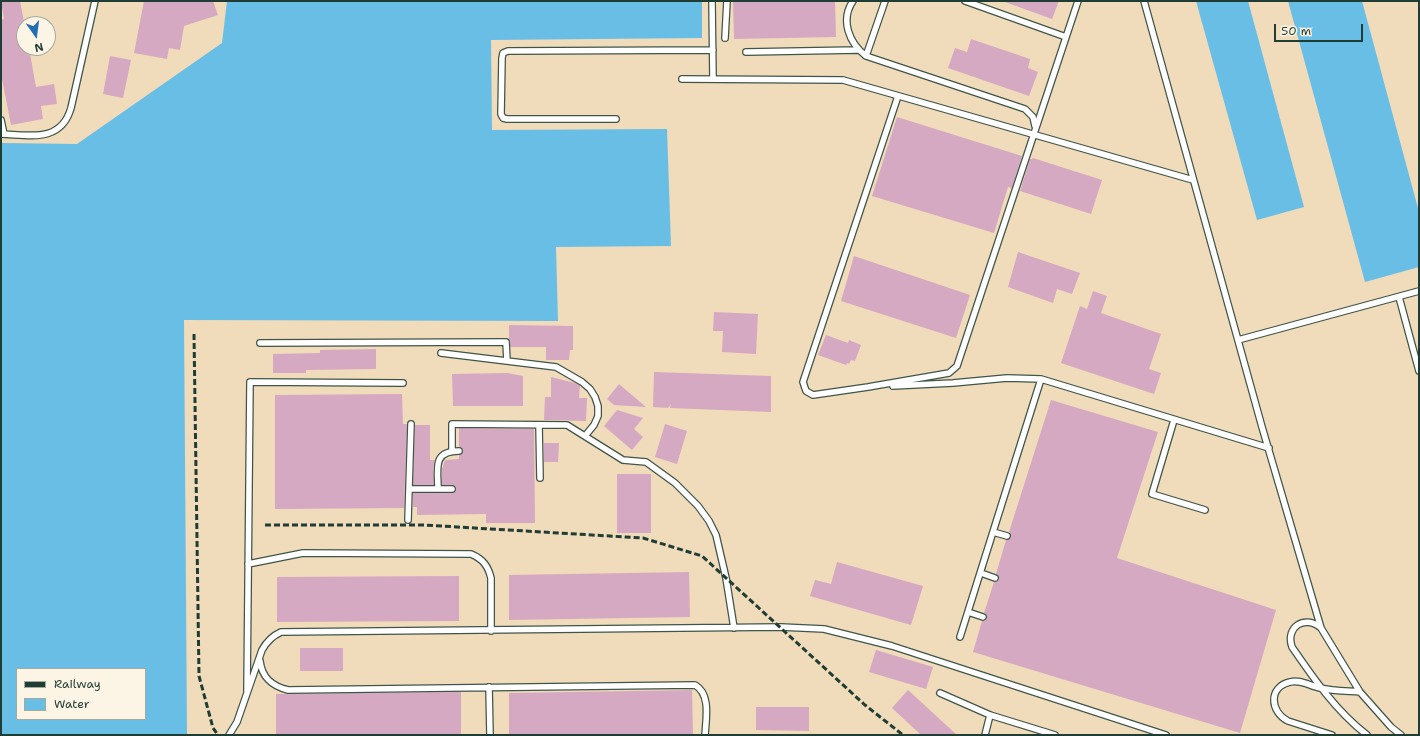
<!DOCTYPE html>
<html>
<head>
<meta charset="utf-8">
<style>
	body { margin:0 }
	#map { position:relative; width:1420px; height:736px; overflow:hidden; background:#f0dbba; font-family:"Shantell Sans",sans-serif }
	canvas { display:block }
	.frame { position:absolute; inset:0; border:2px solid #1f3d34; pointer-events:none }
	.legend { position:absolute; left:16px; top:668px; width:130px; height:52px; box-sizing:border-box; background:#fcf5e5; border:1px solid #a4ab9e; margin:0; padding:5px 7px; list-style:none; font-size:12px; color:#1f3d34 }
	.legend li { display:flex; align-items:center; gap:8px; height:20px }
	.legend b { width:20px; border:1px solid #a4ab9e }
	.north { position:absolute; left:16px; top:16px; width:40px; height:40px; box-sizing:border-box; background:#fcf5e5; border:1px solid #a4ab9e; border-radius:50%; rotate:166deg; font-size:11px; font-weight:700; line-height:16px; text-align:center; color:#1f3d34 }
	.north::after { content:''; display:block; margin:auto; width:14px; height:18px; background:#1f6fb2; clip-path:polygon(50% 0,100% 100%,50% 72%,0 100%) }
	.scale { position:absolute; left:1274px; top:24px; width:89px; height:18px; box-sizing:border-box; border:2px solid #1f3d34; border-top:0; padding-left:5px; font-size:12px; line-height:14px; white-space:nowrap; color:#1f3d34; -webkit-text-stroke:3px #fcf5e5; paint-order:stroke }
</style>
</head>
<body>
<div id="map">
<canvas width="1420" height="736"></canvas>
<div class="frame"></div>
<ul class="legend">
<li><b style="height:5px;background:#1f3d34"></b>Railway</li>
<li><b style="height:11px;background:#69bee5"></b>Water</li>
</ul>
<div class="north">N</div>
<div class="scale">50 m</div>
</div>
<script>
const ctx = document.querySelector('canvas').getContext('2d');
ctx.lineJoin = 'round';
function fillPath(path, color) {
  ctx.fillStyle = color;
  ctx.fill(path, 'evenodd');
}
function stroke(path, color, width, dash) {
  ctx.strokeStyle = color;
  ctx.lineWidth = width;
  ctx.lineCap = dash ? 'butt' : 'round';
  ctx.setLineDash(dash || []);
  ctx.stroke(path);
}
fillPath(new Path2D(`
	M227 1H702V38L491 40 492 130 667 129 671 246 556 247 558 321 184 320 187 735H1V143L77 144 222 43ZM17 669H145V719H17Z
	M1196 1H1248L1304 207 1257 220Z
	M1288 1H1362L1419 212V267L1365 282Z`), '#69bee5');
fillPath(new Path2D(`
	M1 1H20L24 22V48H29L36 87 54 84 57 104 41 106 43 119 11 125 1 74V20L4 19Z
	M144 1H213L218 15 184 26 180 50 169 48 167 59 134 53Z
	M733 1H835L836 37 734 39Z
	M1006 1H1059L1052 19 1005 2Z
	M971 39 1030 59 1028 68 1038 72 1029 96 948 68 955 48 967 52Z
	M110 56 131 60 123 98 103 94Z
	M897 117 1022 156 1012 188 1008 187 994 233 872 196Z
	M1033 158 1102 180 1091 214 1020 191 1030 159H1032Z
	M1018 252 1080 273 1072 294 1057 289 1053 303 1008 287Z
	M854 256 970 295 956 338 841 301Z
	M1093 291 1107 296 1101 313 1161 334 1149 369 1161 373 1154 394 1061 363 1080 306 1087 309Z
	M714 312 758 314 756 354 722 352 723 331H713Z
	M509 325 573 326V350H570L569 360H546V347H510L509 339Z
	M826 335 848 343 849 340 861 345 855 361 851 360 849 364 847 363 846 365 818 355Z
	M376 349V369L306 370V373H273V354L320 353V350Z
	M654 372 771 376V412L670 408 671 404 668 408 653 407Z
	M507 373 523 376V406H453L452 374Z
	M551 377 575 383 580 385 579 398H587L586 421 544 420 545 397H551Z
	M619 384 646 407 614 405 607 399Z
	M402 394 403 424H407L404 508 275 509V395Z
	M1051 400 1158 432 1117 558 1276 610 1240 733 973 652 982 621 986 620 987 618 986 614 984 613 994 582 997 581 999 579 998 576 996 574 1006 540 1011 538V535L1009 532Z
	M617 410 643 418 634 429 643 437 632 450 604 426Z
	M665 424 687 431 677 464 655 457Z
	M415 425H430V460H435L433 468 434 485H413Z
	M459 428 534 429 535 523H486V514L417 515V507H413V493H452L456 491V487L454 485H442V469L445 460 459 459V455L463 452 462 448 459 447Z
	M544 443H559L558 462H544Z
	M617 474H651V533H617Z
	M837 562 923 586 911 625 810 596 815 580 831 584Z
	M689 572 690 617 509 620V575Z
	M459 576V621L277 622V577Z
	M300 648H343V671H300Z
	M876 650 933 667 926 689 869 672Z
	M692 690 693 735H509V693Z
	M908 690 957 735H921L892 708Z
	M461 692V735H276V694Z
	M756 707H809V731L756 730Z`), '#d6a9c2');
const service = new Path2D(`
	M712 1 713 79
	M853 1C840 20 849 43 866 56L1025 109 1033 117 1035 126
	M965 1 1066 37
	M1144 1 1262 427 1321 628 1360 692 1391 727 1401 735
	M725 38 727 1
	M746 52 858 50
	M866 56 885 1
	M682 79 843 80 1193 180
	M898 96 803 382 806 391 813 395 868 387 949 373 957 366 1078 1
	M616 119H507L503 118 501 114 502 58 503 53 508 51 713 50
	M1 120 4 134
	M1 134C30 135 61 143 71 108L95 1
	M1399 297 1419 371
	M1238 340 1419 291
	M260 343 506 342 507 361
	M441 353 556 367 582 382 590 389 595 397 598 406V416L594 425 585 436
	M893 386 953 383 1007 378 1041 379 1269 448
	M1174 420 1152 494 1205 510
	M539 425 540 478
	M452 451V424L567 425 623 460 646 462 675 483 698 506 709 521 716 535 726 578 734 628
	M409 489H452
	M438 489C438 469 432 451 459 451
	M408 520 411 424
	M993 532 1007 536
	M248 564 303 553 471 554C483 559 488 566 491 578V631
	M981 573 995 578
	M968 612 983 617
	M1321 628C1305 614 1285 627 1292 647 1314 679 1336 711 1367 735
	M960 637 1041 379
	M260 661C262 678 272 686 288 690L695 685C711 694 706 719 705 735
	M489 687 490 735
	M247 691 250 382 403 383
	M940 693 990 715 1055 735
	M229 735 237 722 262 650C267 641 272 636 281 632L781 627 824 629 892 646 1166 735
	M985 735 990 715
	M1332 735 1288 721C1270 712 1268 687 1290 682 1300 679 1310 686 1320 688 1333 691 1347 691 1360 692`);
stroke(service, '#3e5548', 8);
stroke(service, '#fff', 5.5);
stroke(new Path2D(`
	M194 334 199 676 213 728 218 735
	M265 525H424L643 538 702 556 865 705 903 735`), '#1f3d34', 3, [6, 3]);
</script>
</body>
</html>
